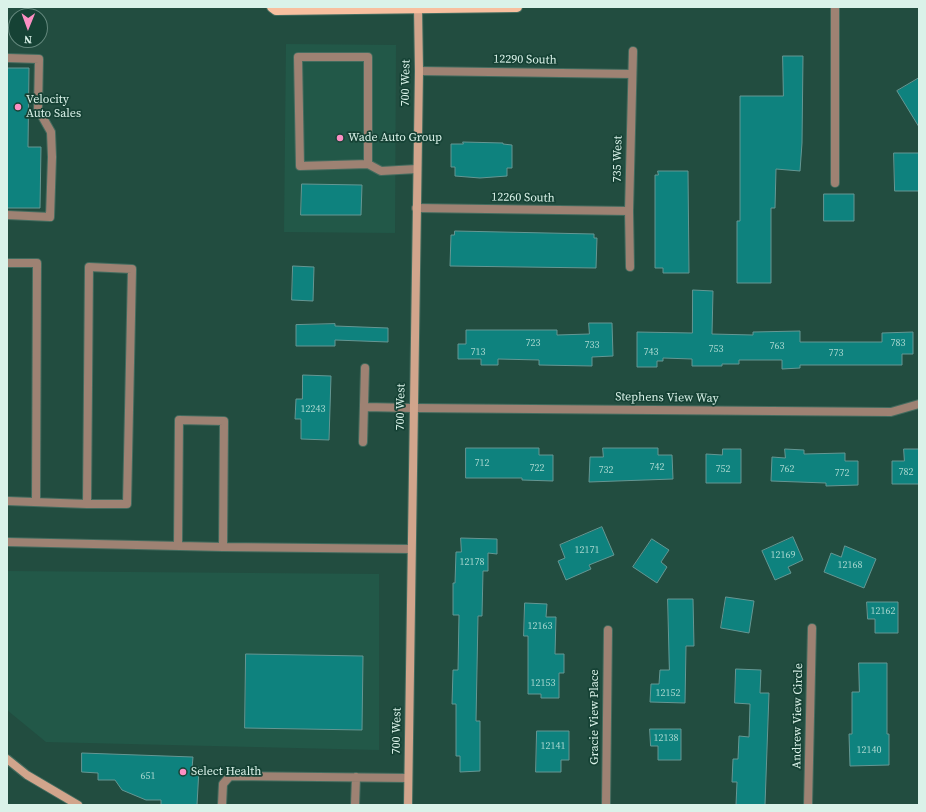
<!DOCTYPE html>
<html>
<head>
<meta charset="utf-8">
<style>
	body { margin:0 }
	#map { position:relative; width:926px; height:812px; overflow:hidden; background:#224d40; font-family:"Source Serif 4",serif }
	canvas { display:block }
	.frame { position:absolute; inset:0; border:8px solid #daf2e9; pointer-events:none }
	.north { position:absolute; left:8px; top:8px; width:40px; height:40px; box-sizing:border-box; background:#164235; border:1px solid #64887d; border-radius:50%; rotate:181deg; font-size:11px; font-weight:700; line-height:16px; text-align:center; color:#daf2e9 }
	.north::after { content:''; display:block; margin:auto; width:14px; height:18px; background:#fc8fc3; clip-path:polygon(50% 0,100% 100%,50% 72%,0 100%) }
</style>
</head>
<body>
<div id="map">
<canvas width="926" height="812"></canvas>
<div class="frame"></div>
<div class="north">N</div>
</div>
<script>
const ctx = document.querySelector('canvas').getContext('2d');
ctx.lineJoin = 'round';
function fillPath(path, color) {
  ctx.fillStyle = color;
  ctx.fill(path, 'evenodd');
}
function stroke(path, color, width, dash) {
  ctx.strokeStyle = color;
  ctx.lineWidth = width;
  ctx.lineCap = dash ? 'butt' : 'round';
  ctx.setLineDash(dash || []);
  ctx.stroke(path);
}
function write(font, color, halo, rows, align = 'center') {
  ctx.font = font + ' "Source Serif 4",serif';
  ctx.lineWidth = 3.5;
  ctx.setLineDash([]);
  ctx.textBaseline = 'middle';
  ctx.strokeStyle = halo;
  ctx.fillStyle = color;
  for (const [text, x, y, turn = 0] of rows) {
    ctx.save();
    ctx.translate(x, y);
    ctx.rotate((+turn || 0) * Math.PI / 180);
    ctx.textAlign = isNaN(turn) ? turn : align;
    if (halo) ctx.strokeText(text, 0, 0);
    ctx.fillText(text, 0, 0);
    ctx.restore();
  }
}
fillPath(new Path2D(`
	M286 44 396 45 395 233 284 232Z
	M7 571 379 574V750L46 742 7 710Z`), '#225848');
const building = new Path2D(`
	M783 56H803L802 143 800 171 776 169 775 208H771V283H737V221H740V96H783Z
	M7 68H29L28 147H41L40 208H7Z
	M919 78V127L897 91Z
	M463 142 503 143V144L512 145V168H507V176L480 178 455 176V167H451V144H463Z
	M894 153H919V191H895Z
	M658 171H688L689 273H663V268H655V175H658Z
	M302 184 362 185 361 215H301Z
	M824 194H854V221H824Z
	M455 231 594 234V238H597L596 268 450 266 451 235H454Z
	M293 266 314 267 313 301 292 300Z
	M693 290 713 291 712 334 753 335V332L800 331V342H882V333L913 332V354H902V365H800V368L782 369V360H739V364H722V366H692V359L663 358V361H657V367H637V332L692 333Z
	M589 323H612L613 356 592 357V366L539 365V360L498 359V365H481V359H458V344H466V330H557V335L589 334Z
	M335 324V326L388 328V342L335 340V346H296V325Z
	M303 375 331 376 329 440 301 439V419H295L296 399H302Z
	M466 448H539V455H553V481L522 480V478H466Z
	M603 448H658V455H672L673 479 589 482 590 457H603Z
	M723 449H741V483H706V454L722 455Z
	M785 449 804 450V454L845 453V461H858V485L826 486V483L771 481 772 457 785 458Z
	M904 449H919V484H892V461H904Z
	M602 527 614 555 589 565 591 569 566 580 558 561 565 558 560 545Z
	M793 537 803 560 788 567 791 573 775 580 762 551Z
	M461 538 497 539V554L488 553V571H483L482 616H478L476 721H480V771L460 772V756H456V704H452L453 670H458L459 615H453V583H455L456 552H461Z
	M652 539 669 550 661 562 667 567 657 583 633 567Z
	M845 546 876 559 864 588 824 572 831 553 841 557Z
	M726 597 754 601 749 633 721 628Z
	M668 599H693L694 646H686L685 703 650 702 651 684H659L660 670H669Z
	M867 602H898V633H875V619H868Z
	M525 603 547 604 546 617H556L555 654H564V673H559V698H541V694H528V636H524Z
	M246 654 363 656 362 730 245 728Z
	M859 663H887V734H889V765L850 766 849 734H852V692H859Z
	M736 669 761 670 760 693H769L765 805H736L737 782H732L733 759H738L739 736 749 737 750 704 735 703Z
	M650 729H681V760H658V746H651Z
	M537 731H569V760H561V772H536Z
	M82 753 193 757 192 768H199L197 805H161V800H146L122 790 115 780H98V773L82 772Z`);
fillPath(building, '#0e827e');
stroke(building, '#659793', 1);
const lane = new Path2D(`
	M835 7V183
	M7 58 39 59 38 109 51 132 52 157 50 217 7 215
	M368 164 300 166 298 57H368V164L381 171 417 169
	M7 263H37L36 501
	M364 407 413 408
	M363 442 365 368
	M7 501 87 504H127L132 269 89 267 87 504
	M7 542 223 547 411 549
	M178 546 179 420 224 421 223 547
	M222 805 223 784 230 776 408 778
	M355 805 356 777`);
const street = new Path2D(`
	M419 71 632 74
	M416 208 629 211
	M630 267 629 211 633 51
	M413 408 891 412 919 404
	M606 805 608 630
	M808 805 812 628`);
const secondary = new Path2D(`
	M7 759 27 775 78 805
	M408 805 419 71 418 8`);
const primary = new Path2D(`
	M272 7 276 10 517 7`);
stroke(lane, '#436b5e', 10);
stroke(street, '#436b5e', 10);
stroke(secondary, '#436b5e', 10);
stroke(primary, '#436b5e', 12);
stroke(lane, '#9e8273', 8);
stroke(street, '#9e8273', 8);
stroke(secondary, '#d1a58c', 8);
stroke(primary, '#f8bf9f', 10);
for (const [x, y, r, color] of [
	[18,107,4,"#fc8fc3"],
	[340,138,4,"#fc8fc3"],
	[183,772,4,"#fc8fc3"]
]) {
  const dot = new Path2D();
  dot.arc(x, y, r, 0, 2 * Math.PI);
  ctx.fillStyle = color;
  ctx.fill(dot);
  stroke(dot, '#164235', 1.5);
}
write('10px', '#a7d6ce', null, [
	["723",533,343],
	["783",898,343],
	["733",592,345],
	["763",777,346],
	["753",716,349],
	["713",478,352],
	["743",651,352],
	["773",836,353],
	["12243",313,409],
	["712",482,463],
	["742",657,467],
	["722",537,468],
	["752",723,469],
	["762",787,469],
	["732",606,470],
	["782",906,472],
	["772",842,473],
	["12171",587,550],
	["12169",783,555],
	["12178",472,562],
	["12168",850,565],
	["12162",883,611],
	["12163",540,626],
	["12153",543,683],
	["12152",668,693],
	["12138",666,738],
	["12141",553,746],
	["12140",869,750],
	["651",148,776]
]);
write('12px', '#daf2e9', '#164235', [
	["12290 South",525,60,1],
	["700 West",406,83,-89],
	["735 West",618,159,-89],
	["12260 South",523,198,1],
	["Stephens View Way",667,398,1],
	["700 West",401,407,-89],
	["Andrew View Circle",798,716,-89],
	["Gracie View Place",595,717,-90],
	["700 West",397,731,-89]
]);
write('12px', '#daf2e9', '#164235', [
	["Velocity",26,100],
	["Auto Sales",26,114],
	["Wade Auto Group",348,138],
	["Select Health",191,772]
], 'left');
</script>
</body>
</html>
